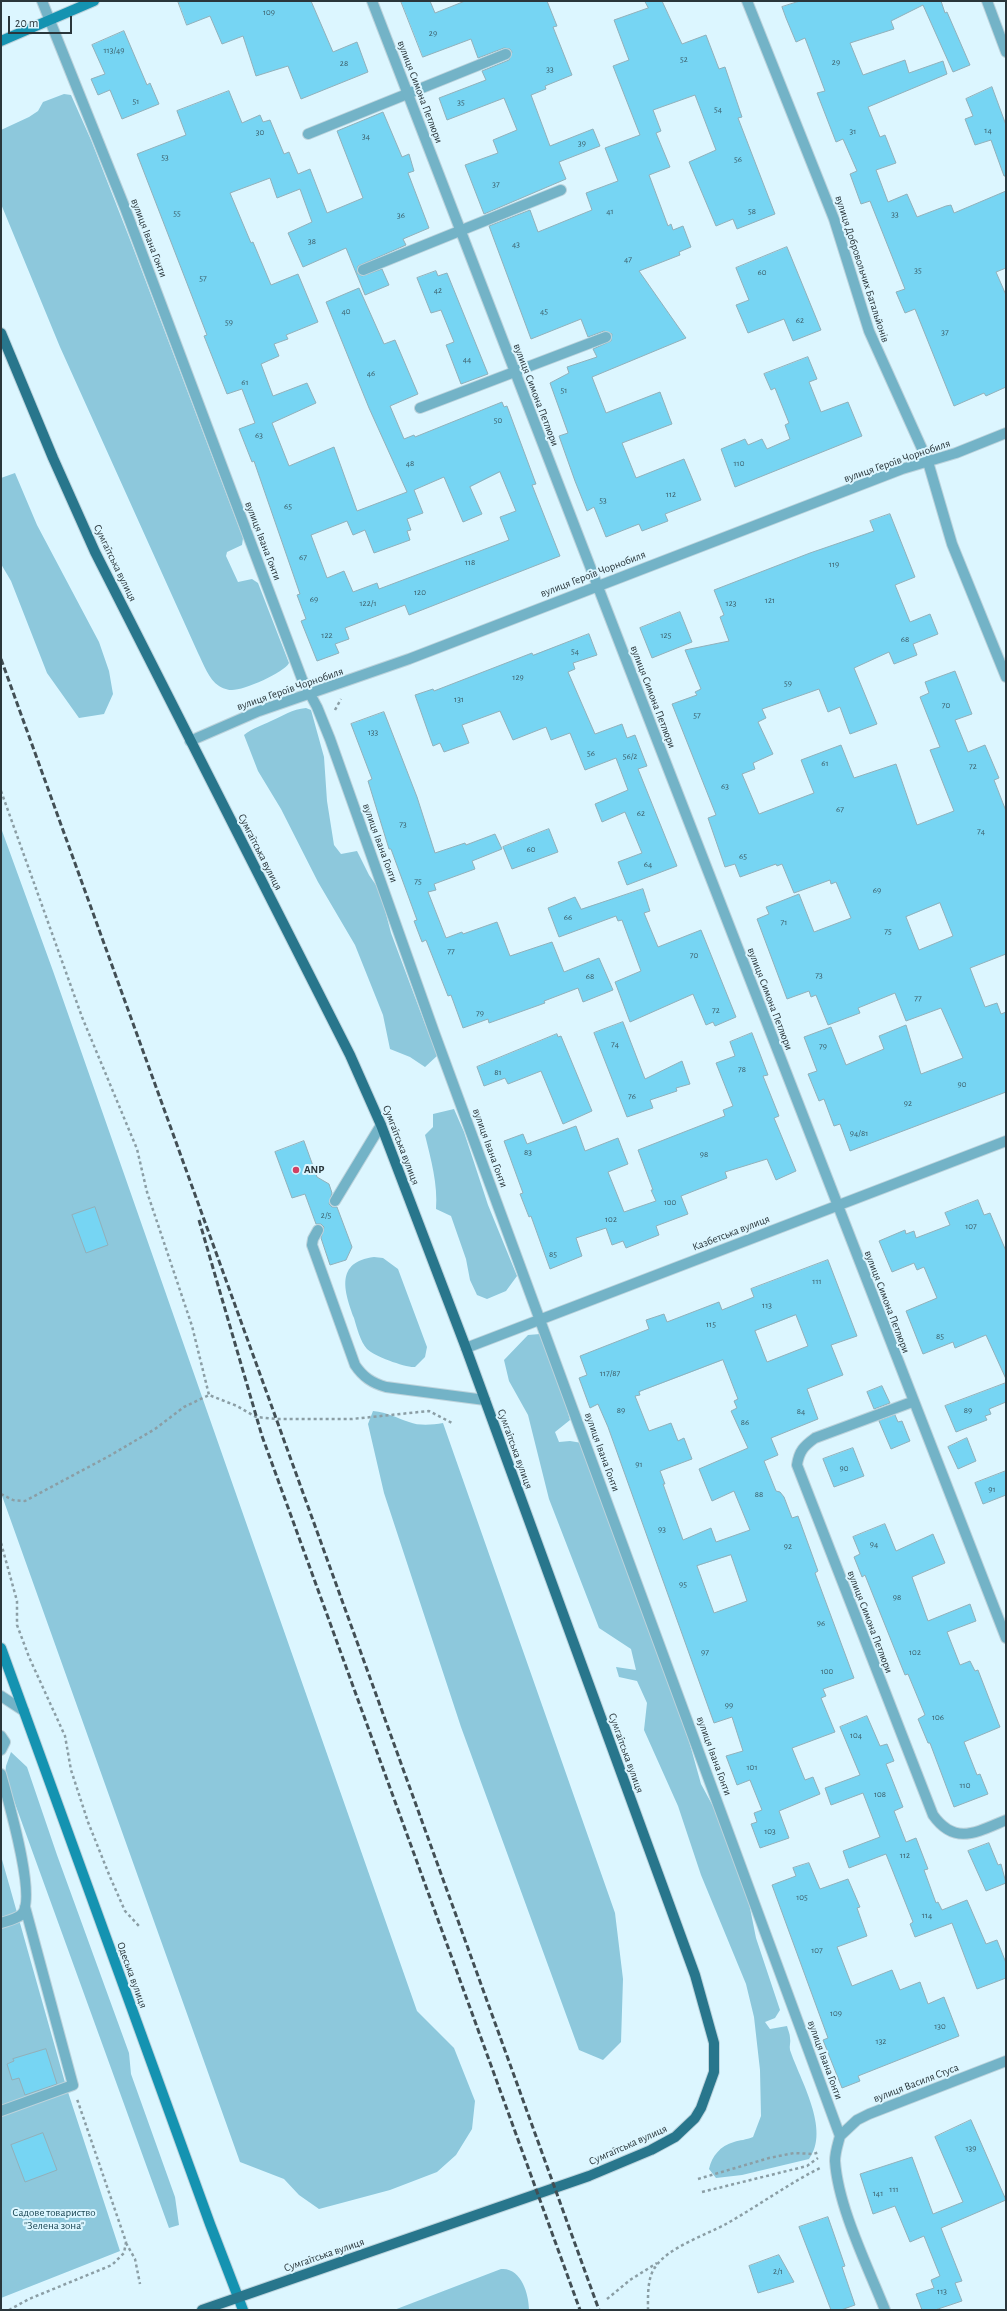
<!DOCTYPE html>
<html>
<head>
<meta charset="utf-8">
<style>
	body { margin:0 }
	#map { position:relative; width:1007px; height:2311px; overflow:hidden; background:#dcf6ff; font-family:"Alegreya Sans",sans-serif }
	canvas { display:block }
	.frame { position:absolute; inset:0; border:2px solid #2a363b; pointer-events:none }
	.scale { position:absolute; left:8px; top:16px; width:64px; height:18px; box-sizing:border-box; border:2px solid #2a363b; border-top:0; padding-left:5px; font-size:12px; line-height:14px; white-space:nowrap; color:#2a363b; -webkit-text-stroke:3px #dcf6ff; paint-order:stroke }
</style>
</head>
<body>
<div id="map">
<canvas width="1007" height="2311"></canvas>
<div class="frame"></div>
<div class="scale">20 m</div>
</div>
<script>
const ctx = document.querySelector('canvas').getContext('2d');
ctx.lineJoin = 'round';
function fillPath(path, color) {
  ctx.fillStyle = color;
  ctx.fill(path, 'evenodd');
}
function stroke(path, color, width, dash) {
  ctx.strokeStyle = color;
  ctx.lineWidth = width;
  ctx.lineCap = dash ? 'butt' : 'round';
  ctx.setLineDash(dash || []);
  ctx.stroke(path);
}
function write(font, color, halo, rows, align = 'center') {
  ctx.font = font + ' "Alegreya Sans",sans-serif';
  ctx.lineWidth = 4;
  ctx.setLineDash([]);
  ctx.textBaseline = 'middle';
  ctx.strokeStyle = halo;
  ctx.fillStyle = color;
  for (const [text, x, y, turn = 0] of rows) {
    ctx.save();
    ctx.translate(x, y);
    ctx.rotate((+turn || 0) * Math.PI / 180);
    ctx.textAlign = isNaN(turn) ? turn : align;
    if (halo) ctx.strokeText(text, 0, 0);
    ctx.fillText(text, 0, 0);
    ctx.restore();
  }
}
fillPath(new Path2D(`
	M64 94 71 95 91 140 129 237 243 538 242 545 227 552 226 556 238 582 252 579 258 583 289 663C284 673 242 691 231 690 228 690 222 688 219 686 209 680 203 663 198 653L60 347 1 204V130L29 117 38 111 43 102Z
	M15 473 37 525 99 642 109 671 113 694 104 714 79 718 47 673 11 581 1 564V478Z
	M306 708 311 710 324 757 327 801 334 845 341 854 357 851 369 875 380 891 391 933 425 1024 438 1055 425 1067 410 1057 390 1049 383 1015 355 945 318 882 281 809 258 771 244 735C253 728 261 726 271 721 283 716 292 709 306 708Z
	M1 828 53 971 417 2011 454 2048 475 2101 472 2129 456 2155 437 2172 390 2190 319 2209 299 2195 284 2179 240 2162 1 1493Z
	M454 1109 464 1132 488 1205 517 1276 506 1291 487 1299 477 1295 470 1280 466 1259 451 1216 436 1209C438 1184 431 1160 425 1135L433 1127V1114Z
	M374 1257 383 1258 398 1269 427 1347 425 1357 415 1367C406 1368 374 1356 367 1349 360 1341 357 1328 354 1318 344 1291 335 1262 374 1257Z
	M540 1334 561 1387 570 1420 555 1432 559 1442 570 1441 582 1443 689 1741 701 1784 715 1810 749 1903 756 1938 780 2010 775 2018 765 2022 770 2029 787 2026C788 2030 790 2034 790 2038 791 2042 789 2046 790 2050 800 2080 831 2130 809 2159L742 2175 716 2178 709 2169C712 2156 720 2146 734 2142 740 2140 746 2140 753 2137L761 2116 760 2070 754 2017 746 1984 701 1875 678 1806 644 1730 647 1703 637 1681 619 1677 616 1667 636 1670 631 1649 599 1628 549 1499 528 1415 509 1381 504 1360 528 1335Z
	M373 1411C389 1413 394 1417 409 1422 419 1426 432 1425 443 1423L615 1913 623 1979 621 2042 603 2060 579 2050 461 1727 384 1493 368 1424Z
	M11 1752 27 1767 57 1855 129 2053 131 2074 175 2197 179 2225 169 2228 5 1776 6 1766Z
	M1 1856 66 2086 120 2251 1 2298Z
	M501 2269C521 2267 529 2294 529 2310H394Z`), '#8dc8dc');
const building = new Path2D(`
	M178 1H311L333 52 357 42 368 72 301 99 288 66 256 76 243 36 222 44 210 16 187 25Z
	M401 1H430L435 13 465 1H547L557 26 553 27 572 75 545 86 546 89 531 95 550 146 593 129 600 146 559 162 566 179 484 214 465 165 498 153 493 140 517 130 504 98 447 120 439 98 486 80 482 71 509 60 512 52 510 49 504 48 478 58 471 39 423 57Z
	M645 1H662L682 44 706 35 719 69 725 67 742 117 738 118 775 214 737 229 733 219 716 226 689 162 716 150 695 95 653 110 661 131 656 133 670 167 649 175 668 226 671 224 673 230 683 226 691 247 679 252 680 255 639 271 686 338 592 377 606 413 660 392 672 424 622 443 636 478 684 459 701 500 665 514 668 521 642 531 639 524 606 537 594 507 587 511 575 481 559 436 568 433 550 383 569 373 567 367 597 357 593 349 611 341 612 334 604 331 588 337 581 319 531 339 489 226 530 210 538 232 592 210 586 193 618 181 605 148 640 135 613 66 629 60 614 20 648 8Z
	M800 1H941L945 13 947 12 970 65 953 72 923 5 891 21 894 29 850 43 863 75 905 60 909 73 943 61 947 74 868 107 880 137 885 135 896 163 876 170 888 202 907 194 917 217 946 206 951 205 954 213 1006 191V268L996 272 1006 295V387L986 396 984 393 954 406 915 309 905 313 896 292 905 289 870 201 861 204 850 174 857 171 843 139 836 142 817 93 825 91 805 38 796 42 786 18 782 7Z
	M124 31 147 85 150 83 159 104 122 119 110 90 98 95 91 79 105 74 92 45Z
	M992 87 1006 125V176H1004L991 140 975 145 965 119 973 116 966 99Z
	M229 91 242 123 260 115 263 122 270 120 284 154 289 152 298 174 310 169 327 213 363 198 337 131 383 112 402 157 409 154 414 171 408 173 429 228 403 239 406 245 358 266 357 273 362 276 382 269 389 285 365 295 346 248 303 267 288 233 312 222 300 189 277 198 270 178 230 193 251 243 253 242 271 285 298 274 318 322 286 335 288 339 274 344 279 356 261 364 273 396 307 383 316 403 272 423 289 466 334 447 357 511 407 492 369 408 326 302 359 288 384 344 395 340 418 394 390 406 404 439 414 435 415 437 502 402 504 407 507 406 536 484 532 485 560 556 409 615 405 605 345 628 349 639 335 644 339 653 317 661 301 621 306 619 297 595 300 594 254 461 252 462 239 429 255 423 242 389 227 394 204 336 207 335 137 154 186 135 177 111ZM500 472 516 511 500 517 509 540 379 589 377 583 353 592 344 571 327 578 311 535 347 521 353 535 365 530 374 553 410 540 407 531 411 530 407 519 423 513 414 490 444 477 463 522 482 514 470 487Z
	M787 247 821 330 793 341 784 319 748 333 736 305 749 300 736 268Z
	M436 271 438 276 447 273 488 374 461 384 446 345 454 342 441 310 431 313 417 278Z
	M808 357 817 379 809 382 821 412 848 402 862 436 735 487 721 449 745 439 748 445 762 439 767 449 790 439 785 425 789 423 775 388 771 390 764 374Z
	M890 514 915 577 895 585 910 622 930 614 938 634 913 644 917 655 894 664 889 652 854 668 877 724 850 734 840 707 828 712 819 689 762 709 766 718 758 722 773 754 753 763 755 769 742 774 759 814 814 793 801 760 841 745 854 778 896 764 917 825 954 811 930 750 940 747 920 697 929 693 925 682 955 671 972 714 955 720 968 752 985 745 999 778 994 780 1006 811V954L970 968 985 1007 997 1003 1001 1014 1006 1012V1092L850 1151 840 1124 834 1126 824 1099 819 1101 808 1074 817 1071 804 1037 831 1027 846 1065 884 1049 879 1036 906 1025 921 1074 963 1058 941 1008 906 1021 895 993 858 1008 860 1013 828 1025 816 995 811 997 809 991 787 999 757 919 769 914 766 907 799 894 814 932 851 918 836 882 831 884 830 880 794 893 782 864 777 866 776 864 740 877 735 864 725 867 708 818 716 815 672 704 697 695 695 692 701 689 685 650 729 641 720 617 724 615 714 590 810 553 874 531 870 521ZM940 903 953 936 919 950 906 917Z
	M680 612 692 642 652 658 640 628Z
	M589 634 597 655 573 663 575 669 568 672 595 734 622 724 627 738 635 735 647 766 638 769 677 866 627 885 618 862 642 853 625 812 602 822 595 804 628 790 616 758 585 770 570 733 551 740 546 727 513 740 500 711 462 725 469 743 444 752 440 743 433 746 415 695 433 689 434 691 532 653 533 655Z
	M384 712 417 797 435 853 465 843 466 845 495 834 502 849 472 861 475 869 434 884 436 890 428 892 446 938 462 932 463 934 497 922 510 956 552 942 564 972 599 958 613 990 583 1002 578 988 544 1001 545 1003 489 1023 488 1019 463 1028 451 995 448 996 426 940 422 942 414 921 417 920 391 849H389L368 781 372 779 351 724Z
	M549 829 558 852 512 869 503 847Z
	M643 889 650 911 644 913 658 947 701 930 736 1017 715 1026 713 1022 706 1025 693 994 630 1022 615 982 641 971 622 920 618 921 616 916 559 937 548 908 575 897 581 909Z
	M623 1022 645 1079 682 1061 690 1084 676 1088 677 1091 650 1100 653 1108 627 1117 594 1033Z
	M752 1033 768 1075 763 1076 779 1116 774 1118 796 1171 776 1180 767 1159 725 1172 727 1178 681 1196 688 1214 656 1226 659 1235 626 1248 623 1241 612 1245 606 1228 576 1238 582 1256 550 1269 531 1216 529 1217 520 1194 523 1193 504 1141 523 1134 527 1144 576 1126 585 1151 618 1138 628 1164 608 1172 624 1212 656 1201 651 1190H653L638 1150 725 1116 723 1110 733 1106 716 1063 735 1056 730 1042Z
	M557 1034 558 1037 561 1036 592 1111 563 1124 541 1071 508 1084 505 1078 484 1086 477 1067Z
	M304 1141 317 1177 329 1184 332 1193 329 1204 332 1207H337L352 1247 346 1260 330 1265 321 1238 324 1227 321 1224H316L305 1194 292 1198 275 1152Z
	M978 1200 984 1215 990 1213 1006 1251V1379L986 1335 955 1348 953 1342 923 1354 906 1311 937 1298 924 1267 917 1270 914 1263 892 1272 879 1241 905 1230 906 1234 914 1231 916 1238 950 1225 945 1213Z
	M95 1207 108 1245 86 1253 72 1215Z
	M828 1260 857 1336 831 1345 843 1375 807 1389 818 1419 771 1438 778 1455 764 1461 776 1491 780 1492 784 1497 792 1518 798 1516 818 1571 815 1573 854 1678 823 1689 826 1696 821 1698 835 1732 792 1748 805 1780 813 1777 820 1794 779 1811 789 1838 760 1848 751 1824 757 1822 754 1813 762 1810 750 1780 737 1785 726 1756 743 1751 732 1717 714 1723 608 1427 598 1404 590 1408 579 1378 587 1375 580 1356 649 1329 646 1320 664 1314 667 1322 719 1302 722 1310 754 1297 751 1289ZM796 1315 808 1346 767 1362 755 1331ZM723 1360 738 1399 734 1401 737 1408 731 1411 748 1448 699 1469 712 1501 734 1491 750 1530 716 1542 711 1528 683 1540 663 1484H665L660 1471 692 1459 684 1438 678 1441 671 1423 649 1431 635 1396 640 1395 639 1392ZM731 1555 747 1601 714 1613 697 1566Z
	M1006 1383V1402L989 1409 991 1414 985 1416 987 1420 956 1432 945 1406Z
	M882 1386 890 1403 874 1409 867 1392Z
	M895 1415 898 1422 902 1421 910 1441 891 1449 879 1421Z
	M967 1438 976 1461 958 1469 948 1447Z
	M853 1448 864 1476 834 1487 823 1459Z
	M1006 1471V1495L983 1504 975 1483Z
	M885 1524 896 1551 933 1534 945 1563 912 1577 928 1621 970 1604 976 1621 947 1632 960 1665 970 1661 975 1671 978 1670 1000 1727 964 1742 977 1775 980 1774 988 1794 954 1807 930 1743H928L918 1719 925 1715 908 1674 905 1675 865 1575 862 1577 854 1557 860 1554 853 1537Z
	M867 1716 880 1746 887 1744 894 1761 886 1764 903 1807 894 1811 906 1842 916 1838 928 1869 924 1870 936 1903 938 1902 942 1910 967 1900 986 1944 997 1940 1006 1963V1978L977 1989 952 1923 915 1937 910 1924 913 1922 886 1854 849 1868 843 1851 880 1837 863 1793 831 1805 825 1788 860 1775 840 1727Z
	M989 1843 998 1865 1001 1864 1006 1883 986 1891 968 1851Z
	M809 1863 820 1889 848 1879 860 1907 857 1908 867 1936 837 1947 852 1986 892 1970 900 1990 920 1982 928 2004 944 1997 959 2036 858 2076 860 2081 842 2088 823 2040 828 2038 772 1885 796 1876 793 1868Z
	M46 2049 57 2084 25 2095 19 2078 12 2080 7 2064 14 2061 13 2059Z
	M971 2120 1006 2200 941 2228 962 2281 955 2283 962 2301 935 2310H922L916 2294 934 2288 931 2280 940 2276 924 2236 910 2242 895 2206 873 2214 860 2174 912 2157 933 2214 963 2202 935 2137Z
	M43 2133 57 2170 25 2182 11 2145Z
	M828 2217 845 2266 842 2267 855 2305 841 2310H831L799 2227Z
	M779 2255 794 2282 758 2293 749 2266Z`);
fillPath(building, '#76d5f3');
stroke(building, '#91b0ba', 1);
const lane = new Path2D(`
	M308 134 506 54
	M363 270 561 190
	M420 408 606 337
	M335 1201 381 1125
	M318 1230 313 1239 312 1245 355 1365C363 1377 372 1383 386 1387L485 1400
	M1 1696 24 1711
	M1 1736 5 1742 1 1750
	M1 1774C7 1797 38 1900 21 1915 16 1919 7 1921 1 1923
	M1 2111 73 2085 25 1907`);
const street = new Path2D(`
	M42 1 125 208 302 679 317 707 330 739 434 1032 840 2136C838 2144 835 2152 835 2161 838 2207 868 2267 885 2310
	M372 1C583 547 792 1093 1006 1638
	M747 1 834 219 869 331 928 462 952 544 1006 677
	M987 1 1006 52
	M190 741 259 711 409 659 902 469 956 453 1006 433
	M466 1348 1006 1141
	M912 1402 815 1438C804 1446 799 1451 797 1465L933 1815C955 1846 977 1832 1006 1820
	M840 2136 857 2120 869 2114 1006 2061`);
const secondary = new Path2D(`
	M1 41 94 1
	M1 1648 210 2224 243 2310`);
const primary = new Path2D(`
	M1 333 53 458 95 552 350 1055 381 1125 466 1348 695 1975 714 2043V2072L701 2108 695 2118 675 2137 651 2150 589 2176 202 2310`);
stroke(lane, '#bcd3dc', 12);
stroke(street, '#bcd3dc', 12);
stroke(secondary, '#bcd3dc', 12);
stroke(primary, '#bcd3dc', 12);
stroke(new Path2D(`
	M335 710 341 699
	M1 791 82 1017 137 1149 147 1192 192 1326 209 1395
	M1 1494 13 1500 25 1501 111 1455 155 1429 184 1407 209 1395 237 1406 256 1417 277 1419H352L429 1411 454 1424
	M1 1543 17 1601V1625L29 1657 65 1736 71 1770 88 1822 110 1877 125 1911 139 1926
	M698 2179 769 2158 794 2153 813 2154 820 2152
	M702 2192 807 2166 818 2158
	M126 2243 135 2259 140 2284
	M607 2299 630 2280 657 2263
	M9 2310 29 2299 112 2265 124 2253 126 2242 77 2099
	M648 2310C648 2296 647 2277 656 2266 669 2247 706 2235 726 2224 758 2206 788 2184 820 2168`), '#8b9ea5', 2.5, [3, 3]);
stroke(lane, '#73b3c7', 10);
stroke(street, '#73b3c7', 10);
stroke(secondary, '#1493b1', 10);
stroke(primary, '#28768c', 10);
stroke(new Path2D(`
	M1 659 599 2310
	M199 1220 262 1436 580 2310`), '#424f55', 3, [6, 3]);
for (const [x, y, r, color] of [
	[296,1170,4,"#d04163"]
]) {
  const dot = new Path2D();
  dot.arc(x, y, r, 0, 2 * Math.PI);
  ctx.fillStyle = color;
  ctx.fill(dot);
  stroke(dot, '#dcf6ff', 1.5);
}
write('9px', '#3d5e69', null, [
	["109",269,12],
	["29",433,33],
	["113/49",114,50],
	["52",684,59],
	["29",836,62],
	["28",344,63],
	["33",550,69],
	["51",136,101],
	["35",461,102],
	["54",718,109],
	["14",988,130],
	["31",853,131],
	["30",260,132],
	["34",366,136],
	["39",582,143],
	["53",165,157],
	["56",738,159],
	["37",496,184],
	["41",610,211],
	["58",752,211],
	["55",177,213],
	["33",895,214],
	["36",401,215],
	["38",312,241],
	["43",516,244],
	["47",628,259],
	["35",918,270],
	["60",762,272],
	["57",203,278],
	["42",438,290],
	["40",346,311],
	["45",544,311],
	["62",800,320],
	["59",229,322],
	["37",945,332],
	["44",467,359],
	["46",371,373],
	["61",245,382],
	["51",564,390],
	["50",498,420],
	["63",259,435],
	["48",410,463],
	["110",739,463],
	["112",671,494],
	["53",603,500],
	["65",288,506],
	["67",303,557],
	["118",470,562],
	["119",834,564],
	["120",420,592],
	["69",314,599],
	["121",770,600],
	["122/1",368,603],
	["123",731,603],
	["122",327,635],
	["125",666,635],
	["68",905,639],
	["54",575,651],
	["129",518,677],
	["59",788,683],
	["131",459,699],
	["70",946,705],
	["57",697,715],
	["133",373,732],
	["56",591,753],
	["56/2",630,756],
	["61",825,763],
	["72",973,766],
	["63",725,786],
	["67",840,809],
	["62",641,813],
	["73",403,824],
	["74",981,831],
	["60",531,849],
	["65",743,856],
	["64",648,864],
	["75",418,881],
	["69",877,890],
	["66",568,917],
	["71",784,922],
	["75",888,931],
	["77",451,951],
	["70",694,955],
	["73",819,975],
	["68",590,976],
	["77",918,998],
	["72",716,1010],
	["79",480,1013],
	["74",615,1044],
	["79",823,1046],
	["78",742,1069],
	["81",498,1072],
	["90",962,1084],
	["76",632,1096],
	["92",908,1103],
	["94/81",859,1133],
	["83",528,1152],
	["98",704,1154],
	["100",670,1202],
	["2/5",326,1215],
	["102",611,1219],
	["107",971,1226],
	["85",553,1254],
	["111",817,1281],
	["113",767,1305],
	["115",711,1324],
	["85",940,1336],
	["117/87",610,1373],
	["89",621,1410],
	["89",968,1410],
	["84",801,1411],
	["86",745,1422],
	["91",639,1464],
	["90",844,1468],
	["91",992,1489],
	["88",759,1494],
	["93",662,1529],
	["94",874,1544],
	["92",788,1546],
	["95",683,1584],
	["98",897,1597],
	["96",821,1623],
	["97",705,1652],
	["102",915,1652],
	["100",827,1671],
	["99",729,1705],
	["106",938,1717],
	["104",856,1735],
	["101",752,1767],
	["110",965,1785],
	["108",880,1794],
	["103",770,1831],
	["112",905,1855],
	["105",802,1897],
	["114",927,1915],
	["107",817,1950],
	["109",836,2013],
	["130",940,2026],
	["132",881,2041],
	["139",971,2148],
	["111",894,2189],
	["141",878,2193],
	["2/1",778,2271],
	["113",942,2291]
]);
write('11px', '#2a363b', '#dcf6ff', [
	["вулиця Симона Петлюри",420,92,69],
	["вулиця Івана Гонти",149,238,69],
	["вулиця Добровольчих Батальйонів",862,269,72],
	["вулиця Симона Петлюри",536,395,69],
	["вулиця Героїв Чорнобиля",897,461,-19],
	["вулиця Івана Гонти",263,541,69],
	["Сумгаїтська вулиця",115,563,64],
	["вулиця Героїв Чорнобиля",593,574,-21],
	["вулиця Героїв Чорнобиля",290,689,-19],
	["вулиця Симона Петлюри",653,697,69],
	["вулиця Івана Гонти",380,843,70],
	["Сумгаїтська вулиця",260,852,63],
	["вулиця Симона Петлюри",770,999,69],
	["Сумгаїтська вулиця",401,1145,69],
	["вулиця Івана Гонти",490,1148,70],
	["Казбетська вулиця",731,1233,-21],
	["вулиця Симона Петлюри",887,1302,69],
	["Сумгаїтська вулиця",515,1449,70],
	["вулиця Івана Гонти",602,1452,70],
	["вулиця Симона Петлюри",870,1622,69],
	["Сумгаїтська вулиця",626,1753,70],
	["вулиця Івана Гонти",714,1756,70],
	["Одеська вулиця",132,1975,70],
	["вулиця Івана Гонти",825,2060,70],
	["вулиця Василя Стуса",916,2083,-21],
	["Сумгаїтська вулиця",628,2145,-24],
	["Сумгаїтська вулиця",324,2255,-19]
]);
write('bold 11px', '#2a363b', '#dcf6ff', [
	["ANP",304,1170]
], 'left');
write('11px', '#1d4855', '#dcf6ff', [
	["Садове товариство",54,2213],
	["\"Зелена зона\"",54,2226]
]);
</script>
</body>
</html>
